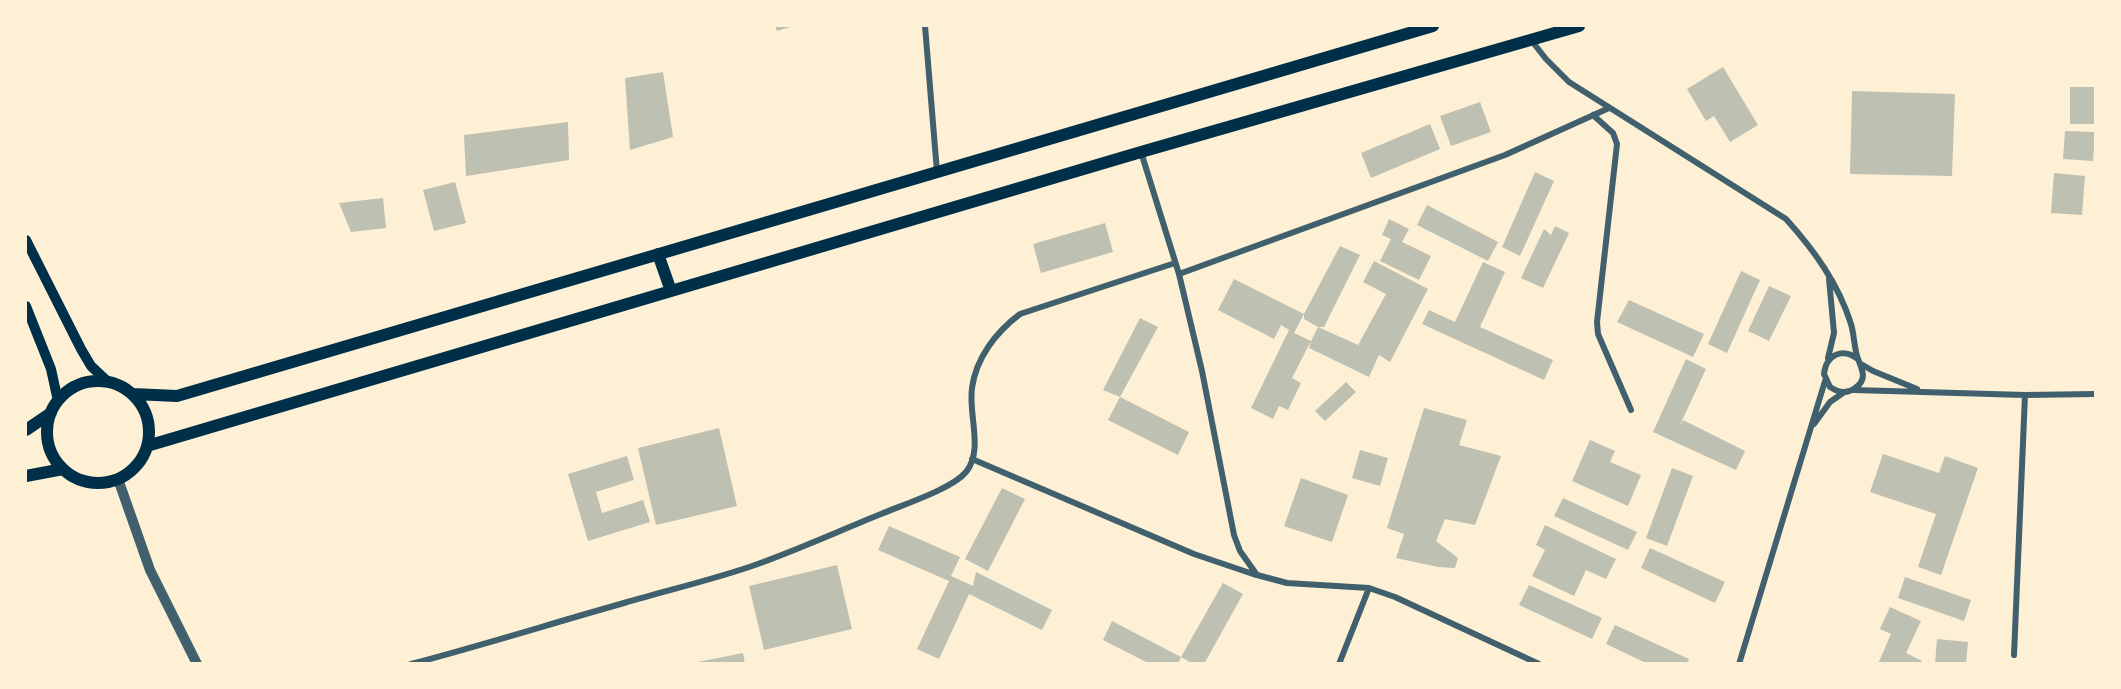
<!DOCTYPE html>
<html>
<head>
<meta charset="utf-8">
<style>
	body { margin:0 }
	#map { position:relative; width:2121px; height:689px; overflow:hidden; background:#fdf0d5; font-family:Manrope,sans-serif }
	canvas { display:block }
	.frame { position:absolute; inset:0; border:27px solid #fdf0d5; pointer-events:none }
</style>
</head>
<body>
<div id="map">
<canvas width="2121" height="689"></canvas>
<div class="frame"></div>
</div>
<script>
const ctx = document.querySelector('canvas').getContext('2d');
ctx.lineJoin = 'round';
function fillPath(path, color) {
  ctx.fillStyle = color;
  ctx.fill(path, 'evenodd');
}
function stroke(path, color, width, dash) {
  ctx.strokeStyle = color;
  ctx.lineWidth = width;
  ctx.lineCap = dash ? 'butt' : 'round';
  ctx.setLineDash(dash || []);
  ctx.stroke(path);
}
fillPath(new Path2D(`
	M775 26H794L777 31Z
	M1723 67 1758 125 1730 142 1714 116 1706 121 1687 89Z
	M663 72 673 137 630 150 625 78Z
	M2070 87H2096V124H2070Z
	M1852 91 1955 94 1952 176 1850 174Z
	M1480 102 1491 132 1451 146 1440 116Z
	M568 122 569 160 466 176 464 135Z
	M1430 124 1440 149 1371 178 1361 153Z
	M2065 131 2095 132 2093 161 2063 159Z
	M1535 172 1554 181 1520 256 1502 247Z
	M2054 173 2085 176 2082 215 2051 213Z
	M455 182 466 223 434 231 423 190Z
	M383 198 386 228 351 232 339 203Z
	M1427 205 1498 242 1488 261 1417 225Z
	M1389 219 1409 229 1402 242 1431 256 1419 280 1380 261 1391 239 1382 235Z
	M1105 223 1113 252 1041 273 1033 244Z
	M1555 226 1569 233 1543 288 1521 278 1544 229 1551 235Z
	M1340 246 1360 255 1324 327H1318L1304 319V314Z
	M1374 261 1428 289 1390 362 1379 355 1369 377 1309 348 1311 341 1292 378 1301 383 1288 410 1279 406 1273 419 1251 408 1289 330 1281 325 1274 339 1218 310 1234 279 1304 314 1294 333 1311 341 1318 327 1358 345 1386 294 1363 282Z
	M1483 262 1505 272 1480 327 1553 360 1544 380 1422 324 1429 310 1455 322Z
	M1741 271 1760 280 1727 353 1708 344Z
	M1769 286 1791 296 1769 341 1748 331Z
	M1629 300 1704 334 1693 357 1617 322Z
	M1140 318 1158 327 1120 397 1189 432 1178 455 1108 420 1120 397 1103 390Z
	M1686 359 1706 369 1678 429 1683 420 1745 451 1736 470 1653 432Z
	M1346 382 1356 392 1325 421 1315 411Z
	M1424 408 1467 420 1459 445 1501 456 1475 525 1445 519 1436 541 1458 558 1455 568 1438 567 1396 558 1404 534 1387 528Z
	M719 428 737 506 656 525 638 448Z
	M1590 440 1615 451 1610 462 1641 475 1628 506 1572 481Z
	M1360 450 1388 458 1380 486 1352 478Z
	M1883 454 1939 473 1945 456 1978 468 1941 575 1918 567 1936 514 1870 492Z
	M627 456 634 480 596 492 602 513 643 500 650 522 588 541 568 474Z
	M1672 468 1693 476 1667 546 1646 538Z
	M1301 478 1348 495 1332 542 1284 526Z
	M1002 488 1025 499 988 571 965 559Z
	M1563 498 1637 532 1628 550 1554 516Z
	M1545 525 1616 559 1606 579 1586 570 1574 596 1532 576 1545 550 1536 545Z
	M889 526 960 557 951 576 973 586 976 572 1052 610 1042 630 969 594 939 659 917 649 949 581 878 550Z
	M1650 548 1725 582 1715 603 1641 568Z
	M837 565 852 629 764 650 749 586Z
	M1905 577 1971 600 1964 621 1898 598Z
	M1223 583 1243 594 1204 664H1193L1181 657Z
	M1529 585 1602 618 1592 639 1519 605Z
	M1890 607 1921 621 1906 653 1922 661 1921 664H1878L1891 634 1880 629Z
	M1112 621 1181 657 1178 664H1150L1103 640Z
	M1615 625 1689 659 1687 664H1648L1606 644Z
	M1937 639 1968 642 1966 664H1935Z
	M743 653 745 664H698V662Z`), '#bec0b2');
stroke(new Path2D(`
	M925 26 937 172
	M1531 40 1546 59 1569 82 1786 219C1814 250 1838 283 1851 324 1854 334 1854 345 1857 356 1861 368 1869 379 1855 388 1846 395 1838 392 1830 387L1824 374C1826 355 1842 347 1858 359
	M1593 115 1613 133 1617 144 1597 322 1598 334 1631 410
	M1141 152 1179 274 1202 371 1234 535 1240 551 1257 575 1287 583 1369 588 1395 597 1539 664
	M1179 274 1505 155 1609 108
	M1828 358 1834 333 1829 279
	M1861 364 1873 371 1917 389
	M1854 390 2025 395 2096 394
	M1814 424 1830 402 1843 393
	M972 459 1194 554 1256 575
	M2014 655 2025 395
	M411 664C483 645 553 623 624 603 668 590 712 580 755 565 797 550 839 531 881 514 902 505 952 489 966 472 984 450 968 414 972 388 976 358 996 332 1020 314L1175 263
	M1339 664 1369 588
	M1739 664 1825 381`), '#3f606c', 6);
stroke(new Path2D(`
	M118 479 150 570 197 664`), '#3f606c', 10);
stroke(new Path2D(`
	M26 240 81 349 91 366 108 382
	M26 306 51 369 58 401`), '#003049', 10);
stroke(new Path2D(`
	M658 254 671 291
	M47 432a51 51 0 1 1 102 0a51 51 0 1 1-102 0Z
	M133 394 177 396 1433 26
	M26 430 51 413
	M147 446 1141 152 1579 26
	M26 476 63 469`), '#003049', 12);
</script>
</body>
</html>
